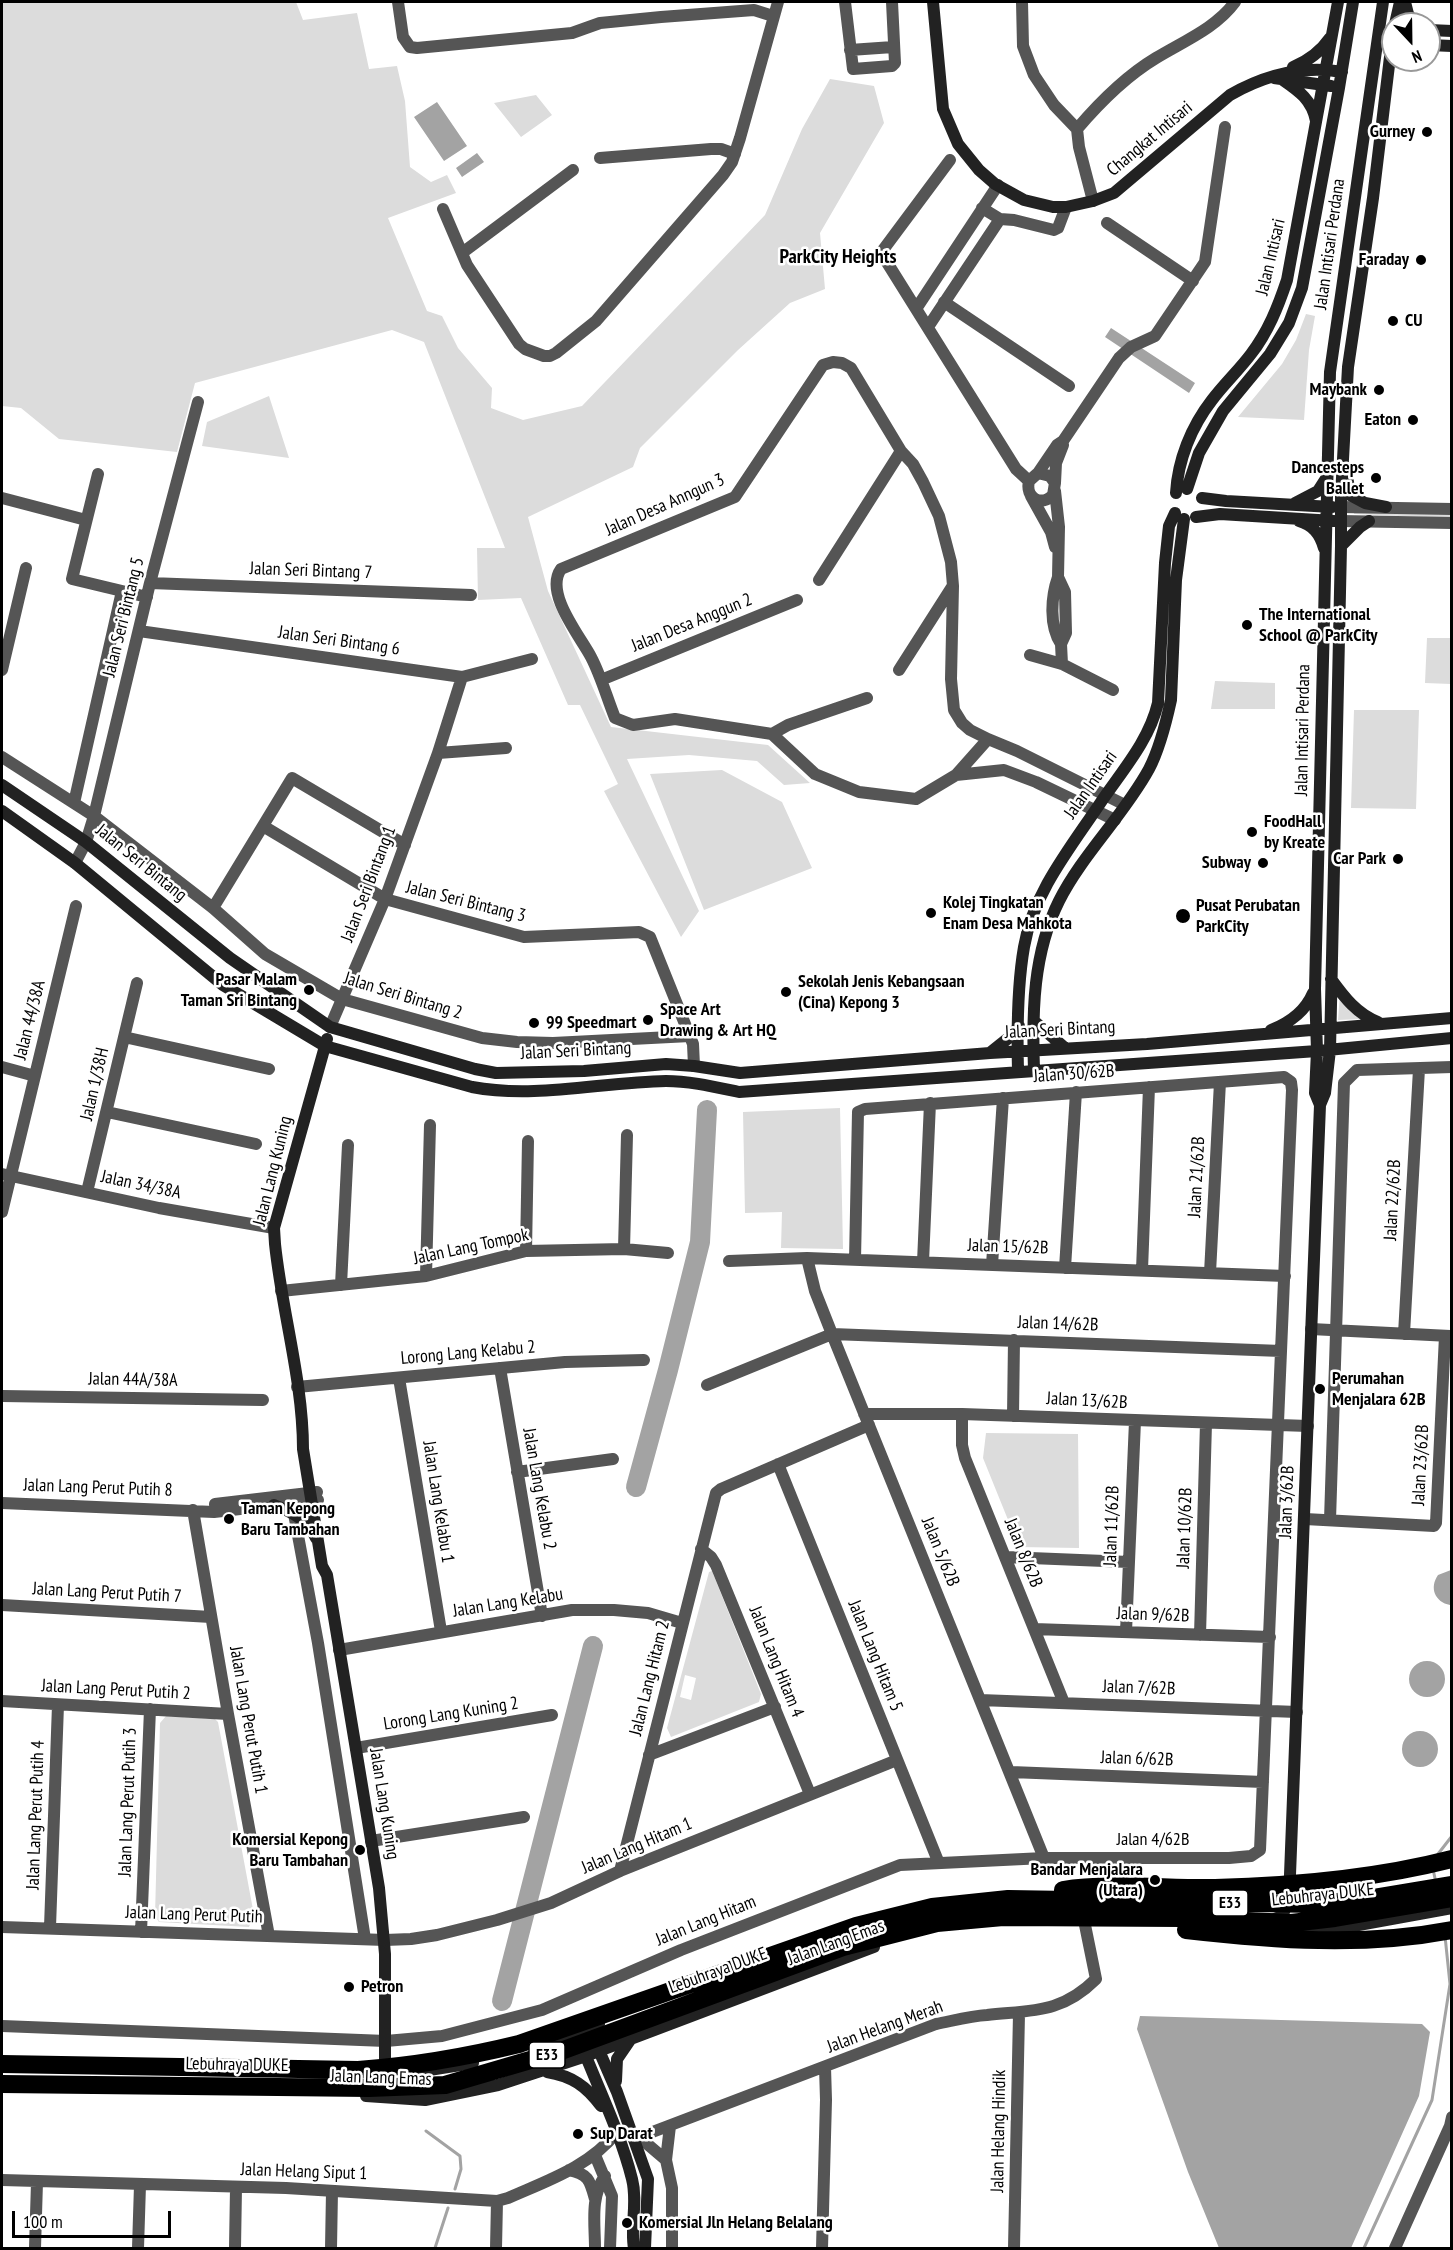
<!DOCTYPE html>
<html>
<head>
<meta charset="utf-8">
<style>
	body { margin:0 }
	#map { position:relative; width:1453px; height:2250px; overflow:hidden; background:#fff; font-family:"PT Sans Narrow",sans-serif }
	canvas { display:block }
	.frame { position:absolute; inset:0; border:3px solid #000; pointer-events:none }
	.north { position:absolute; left:1381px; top:12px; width:60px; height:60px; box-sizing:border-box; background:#fff; border:2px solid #999; border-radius:50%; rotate:158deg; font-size:16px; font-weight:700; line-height:24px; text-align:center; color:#000 }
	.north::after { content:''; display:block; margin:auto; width:21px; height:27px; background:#000; clip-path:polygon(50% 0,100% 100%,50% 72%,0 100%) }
	.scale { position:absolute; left:12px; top:2211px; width:159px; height:27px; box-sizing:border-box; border:3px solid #000; border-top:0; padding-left:8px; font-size:18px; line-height:21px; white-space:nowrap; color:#000; -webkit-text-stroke:4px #fff; paint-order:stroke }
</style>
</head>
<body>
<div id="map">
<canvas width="1453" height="2250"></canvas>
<div class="frame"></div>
<div class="north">N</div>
<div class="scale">100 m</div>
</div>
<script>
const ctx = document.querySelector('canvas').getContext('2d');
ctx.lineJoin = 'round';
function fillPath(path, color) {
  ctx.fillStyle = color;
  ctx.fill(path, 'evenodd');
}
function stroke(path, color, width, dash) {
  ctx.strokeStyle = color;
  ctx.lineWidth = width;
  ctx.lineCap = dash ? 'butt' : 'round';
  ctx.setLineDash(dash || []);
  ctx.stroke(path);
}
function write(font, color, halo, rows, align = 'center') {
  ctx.font = font + ' "PT Sans Narrow",sans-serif';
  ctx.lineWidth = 5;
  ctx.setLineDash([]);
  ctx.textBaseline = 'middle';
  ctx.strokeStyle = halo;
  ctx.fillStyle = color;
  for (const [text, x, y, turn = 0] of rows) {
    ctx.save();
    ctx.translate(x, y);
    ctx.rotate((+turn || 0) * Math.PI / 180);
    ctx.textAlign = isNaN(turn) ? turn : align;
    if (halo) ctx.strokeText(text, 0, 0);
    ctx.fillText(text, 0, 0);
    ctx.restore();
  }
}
fillPath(new Path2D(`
	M2 2H296L303 20 357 13 369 69 397 66 405 101 410 167 431 182 447 175 456 193 388 218 427 311 442 316 458 348 492 388 491 408 523 420 582 406 765 215 802 129 830 79 874 86 884 123 820 233 825 289 790 303 738 350 640 448 633 467 528 517 548 591 611 727 768 745 810 783 784 785 757 761 689 755 627 759 699 911 681 937 604 791 618 784 580 705H568L521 598 478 600 477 548H505L424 342 392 330 195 383 177 452 59 439 21 408 2 406Z
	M536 95 552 115 521 137 494 103Z
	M1306 314 1315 316 1309 350 1304 420 1238 417 1282 364 1296 340Z
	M269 396 289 458 202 446 207 422Z
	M1354 511 1451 514 1452 518 1354 514Z
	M1427 638H1451V684L1425 683Z
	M1215 681 1275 683V709H1211Z
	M1354 710H1419L1416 809 1351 808Z
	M722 770 782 802 812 868 704 910 650 774Z
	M1340 993 1361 1019 1338 1020Z
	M840 1108 843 1249 781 1248 782 1212 745 1213 743 1112Z
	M986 1433 1078 1434 1079 1548 1019 1547 983 1458Z
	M712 1571 761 1694 759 1702 671 1737 667 1728 709 1572ZM685 1675 696 1678 691 1700 680 1697Z
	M166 1716 215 1719 218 1722 254 1915 249 1927 159 1922 155 1916 160 1723Z`), '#dcdcdc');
fillPath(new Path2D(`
	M437 102 467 146 444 161 414 117Z
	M477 153 484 162 462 177 456 168Z
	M1111 328 1195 383 1189 393 1105 337Z
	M1451 1570 1452 1605H1450C1435 1602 1429 1588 1438 1575Z
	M1409 1679a18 18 0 1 1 36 0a18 18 0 1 1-36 0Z
	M1402 1749a18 18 0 1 1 36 0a18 18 0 1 1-36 0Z
	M1140 2016 1422 2024 1430 2032 1419 2096 1351 2248H1219L1188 2172 1137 2029Z`), '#a3a3a3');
stroke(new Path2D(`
	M1438 1854 1452 1836
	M1433 1869 1436 1883
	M426 2131 460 2156 461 2169 455 2189
	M435 2248 448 2208
	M1364 2248 1432 2100 1450 1984 1445 1936`), '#a3a3a3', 3);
stroke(new Path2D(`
	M636 1487 668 1370 700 1242 707 1110
	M502 2001 593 1646`), '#a3a3a3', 20);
stroke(new Path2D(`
	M398 2 403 37 410 47 417 48 572 33 600 23 661 17 754 10 773 16
	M845 2 853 69 892 66 895 63 892 2
	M1022 2 1023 46 1034 75 1054 105 1077 129 1079 147 1093 201
	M850 50 893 47
	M1077 129C1100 102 1126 76 1156 58 1184 41 1216 28 1235 2
	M600 158 711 149H721L735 154
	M950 160 883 250V256L1016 469 1029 481
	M982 208 1000 219 1014 220 1054 230 1058 228 1066 207
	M443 209 467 265 519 344 525 349 544 356H550L556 353 596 321 723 175 732 162 740 138 778 2
	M1107 223 1193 281
	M462 253 573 170
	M944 302 1069 386
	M916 309 998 185
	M928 327 1000 219
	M833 362 842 363 851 368 901 451 913 464 923 482 939 516 951 562 953 586 951 679 954 710 962 723 970 730 988 739 956 775 916 799 859 792 815 774 772 734 675 719 633 725 615 718C607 698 601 676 591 657 580 636 544 593 561 569L735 497 823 365Z
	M1038 473 1050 476 1055 483 1053 495C1041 507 1025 498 1029 481L1038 473 1057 445 1063 441 1119 358 1131 347 1155 336 1205 262 1225 127
	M98 474 72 579 147 597
	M1055 483 1056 463 1063 445
	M1055 491 1059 527 1058 577
	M1031 496 1051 532 1055 547
	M2 498 86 520
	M1341 507 1452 509
	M1341 521 1452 523
	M819 580 901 451
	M150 583 471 595
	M139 631 462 677 532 659
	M1061 644C1049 626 1051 597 1058 577L1065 592 1066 633 1061 644 1062 664
	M1030 655 1062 664 1113 690
	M2 670 26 568
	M899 670 952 587
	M601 680 797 600
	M772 734 788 725 867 698
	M988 739 1017 751 1125 805
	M438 753 506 748
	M2 757 94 816 213 908 265 954 342 999 482 1038 517 1042 553 1043 690 1036
	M956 775 1004 770 1036 782 1115 820
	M74 803 122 591
	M263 826 385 899 524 937 639 932 650 937 693 1044 694 1066
	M75 863 86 842 94 816 150 583 198 402
	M213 908 292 778 405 845
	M330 1027 385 899 438 753 462 677
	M124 1037 269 1069
	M2 1067 35 1076
	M107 1112 256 1144
	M2 1174 159 1208 274 1228
	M87 1192 137 983
	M2 1212 76 906
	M624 1249 627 1135
	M526 1251 528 1141
	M807 1258 815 1291 832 1334 1044 1858
	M729 1261 807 1258 1285 1276
	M923 1262 930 1103
	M992 1265 1003 1098
	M1065 1268 1076 1092
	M1142 1270 1149 1087
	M1210 1273 1220 1082
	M426 1276 430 1125
	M341 1285 348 1145
	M281 1291 426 1276 526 1251 624 1249 668 1253
	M1311 1329 1450 1336
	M1404 1334 1419 1069
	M500 1368 542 1616
	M399 1378 441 1631
	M707 1385 832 1334 1281 1351
	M297 1387 565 1362 644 1360
	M2 1396 263 1400
	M864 1414H962L1308 1426
	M962 1414V1445L965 1458 1064 1703
	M1013 1416 1014 1340
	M778 1464 938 1861
	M517 1472 613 1459
	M2 1503 214 1512 318 1500
	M215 1504 317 1492
	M193 1510 228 1714 269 1936
	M294 1514 318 1643 365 1939
	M1305 1519 1434 1526 1436 1523 1445 1336
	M1330 1520 1344 1083 1357 1070 1452 1067
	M701 1549 711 1557 716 1565 810 1794
	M1006 1557 1129 1562
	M2 1605 211 1617
	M1034 1629 1270 1637
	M1126 1632 1135 1421
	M1200 1635 1206 1423
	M339 1650 572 1610H614L648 1613 682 1623
	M980 1700 1297 1712
	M2 1701 228 1714
	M356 1748 552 1715
	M649 1755 775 1707
	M1011 1772 1263 1782
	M371 1841 524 1817
	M620 1871 716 1493 721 1489 869 1425
	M2 1927 385 1940 411 1939 437 1935 497 1920 551 1903 620 1871 897 1760
	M50 1927 58 1705
	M141 1932 150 1709
	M2 2026 386 2041 442 2036 542 2010 681 1950 900 1865 1044 1858H1229L1251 1856 1260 1850 1292 1090 1291 1082 1284 1077 865 1109 858 1112 855 1260
	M670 2126 666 2160 672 2188V2248
	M639 2137 666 2160
	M634 2139 936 2024C952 2021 970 2016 987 2015 1031 2010 1061 2014 1096 1979L1085 1925
	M595 2155 612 2196 610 2248
	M569 2170C589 2174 590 2181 595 2199
	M2 2180 286 2188 497 2201 508 2198C546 2181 589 2167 616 2133
	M35 2248 37 2182
	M138 2248 140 2185
	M235 2248 236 2188
	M331 2248 332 2191
	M496 2248 497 2201
	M595 2248C595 2224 590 2197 605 2176
	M822 2248 826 2100 825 2067
	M1014 2248 1019 2014
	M1395 2248 1450 2126 1452 2117`), '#555', 12);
stroke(new Path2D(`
	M933 2 943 109 958 144 979 170 995 184 1024 200 1053 207H1066L1093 201 1114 193 1230 95C1265 75 1302 65 1342 72
	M1405 2 1408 14 1415 24
	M1395 24 1400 2
	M1429 30 1452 31
	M1429 45 1452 46
	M1293 67C1308 61 1321 51 1330 38
	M1274 78 1331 86
	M1283 80C1299 91 1312 100 1316 121
	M1347 476 1350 495 1365 503 1386 507
	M1187 489 1199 453 1223 411 1270 354 1289 323 1302 288 1339 88 1353 2
	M1176 493C1178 460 1191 427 1212 400 1224 384 1239 370 1251 354 1268 332 1278 307 1287 280L1338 2
	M1202 498 1226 501 1332 507
	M1295 503 1318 491 1327 477
	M1196 517 1220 514 1334 521
	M1299 521C1313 525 1320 534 1324 548
	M1341 546 1360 527 1369 521
	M2 785 86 842 230 958 330 1027 475 1069 496 1073 584 1071 666 1064 694 1066 740 1073 990 1053 1147 1044 1452 1018
	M2 811 75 863 223 985 325 1046 472 1087C535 1099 602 1082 666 1081 690 1081 715 1087 739 1092L1317 1051 1452 1038
	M1331 979C1344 997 1357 1014 1378 1022
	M1034 1021 1065 1048
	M1271 1030C1289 1023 1305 1012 1313 993
	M327 1039 274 1228 275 1244C282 1312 303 1381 303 1449L322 1566 327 1575 379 1888 385 1954V2075L390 2089 395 2090
	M991 1052 1011 1036 1019 1026
	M1034 1070C1032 1012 1033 953 1059 901 1082 855 1124 815 1149 769 1160 748 1166 723 1171 700L1176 580 1184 519
	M1018 1071C1017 1031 1017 987 1024 947 1033 893 1071 847 1101 802 1122 771 1149 741 1158 703L1165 563 1169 526 1175 513
	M1320 1105 1315 1093 1317 1051 1315 989 1330 372 1383 2
	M274 1505C292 1512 308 1520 316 1538
	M1269 1921 1282 1916 1289 1900 1320 1105 1325 1093 1330 1050 1341 546V496L1348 367 1373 198 1393 32
	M1293 1931 1331 1930 1452 1908
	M556 2040 599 2024
	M597 2046 617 2092 648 2179 645 2248
	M583 2049C600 2092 621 2135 632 2179 638 2202 630 2226 634 2248
	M547 2072C572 2076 586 2086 601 2106
	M404 2074 473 2063
	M616 2081 617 2059 630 2040
	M366 2096 425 2100 498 2085 586 2056 874 1947`), '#222', 12);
stroke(new Path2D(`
	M1063 1890C1109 1882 1167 1889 1215 1888 1294 1886 1374 1879 1452 1859
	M1186 1930C1274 1940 1363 1947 1452 1930
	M2 2064 358 2070C413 2066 466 2057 519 2044L856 1926 932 1907 1008 1899 1317 1904 1368 1899 1452 1885
	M2 2084 369 2088 445 2085 561 2051 843 1947 937 1923 1003 1917 1182 1918 1291 1923 1335 1918 1452 1898`), '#000', 18);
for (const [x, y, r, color] of [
	[1427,132,6,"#000"],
	[1421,260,6,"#000"],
	[1393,321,6,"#000"],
	[1379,390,6,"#000"],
	[1413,420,6,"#000"],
	[1376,478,6,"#000"],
	[1247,625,6,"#000"],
	[1252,832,6,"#000"],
	[1398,859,6,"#000"],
	[1263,863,6,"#000"],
	[931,913,6,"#000"],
	[1183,916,8,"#000"],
	[309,990,6,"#000"],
	[786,992,6,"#000"],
	[648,1020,6,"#000"],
	[534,1023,6,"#000"],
	[1320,1389,6,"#000"],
	[229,1519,6,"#000"],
	[360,1850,6,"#000"],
	[1155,1880,6,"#000"],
	[349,1987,6,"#000"],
	[578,2134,6,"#000"],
	[627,2223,6,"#000"]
]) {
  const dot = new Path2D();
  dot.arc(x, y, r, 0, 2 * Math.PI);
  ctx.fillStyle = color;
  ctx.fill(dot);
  stroke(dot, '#fff', 2);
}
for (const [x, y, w] of [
	[1230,1903,36],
	[547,2055,36]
]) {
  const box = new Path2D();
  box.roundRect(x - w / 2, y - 13, w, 26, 4.5);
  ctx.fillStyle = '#fff';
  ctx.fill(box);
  stroke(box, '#000', 1.5);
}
write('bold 16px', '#000', null, [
	["E33",1230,1903],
	["E33",547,2055]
]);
write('bold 18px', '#000', '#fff', [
	["Gurney",1415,132,"right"],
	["Faraday",1409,260,"right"],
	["CU",1405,321],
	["Maybank",1367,390,"right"],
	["Eaton",1401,420,"right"],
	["Dancesteps",1364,468,"right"],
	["Ballet",1364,489,"right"],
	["The International",1259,615],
	["School @ ParkCity",1259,636],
	["FoodHall",1264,822],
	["by Kreate",1264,843],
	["Car Park",1386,859,"right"],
	["Subway",1251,863,"right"],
	["Kolej Tingkatan",943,903],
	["Enam Desa Mahkota",943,924],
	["Pusat Perubatan",1196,906],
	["ParkCity",1196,927],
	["Pasar Malam",297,980,"right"],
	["Taman Sri Bintang",297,1001,"right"],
	["Sekolah Jenis Kebangsaan",798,982],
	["(Cina) Kepong 3",798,1003],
	["Space Art",660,1010],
	["Drawing & Art HQ",660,1031],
	["99 Speedmart",546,1023],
	["Perumahan",1332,1379],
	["Menjalara 62B",1332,1400],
	["Taman Kepong",241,1509],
	["Baru Tambahan",241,1530],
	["Komersial Kepong",348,1840,"right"],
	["Baru Tambahan",348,1861,"right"],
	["Bandar Menjalara",1143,1870,"right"],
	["(Utara)",1143,1891,"right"],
	["Petron",361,1987],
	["Sup Darat",590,2134],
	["Komersial Jln Helang Belalang",639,2223]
], 'left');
write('18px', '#000', '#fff', [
	["Changkat Intisari",1150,139,-40],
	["Jalan Intisari Perdana",1330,244,-82],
	["Jalan Intisari",1271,257,-77],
	["Jalan Desa Anngun 3",665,505,-24],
	["Jalan Seri Bintang 7",311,571,2],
	["Jalan Seri Bintang 5",124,617,-76],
	["Jalan Desa Anggun 2",692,623,-22],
	["Jalan Seri Bintang 6",339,641,8],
	["Jalan Intisari Perdana",1303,730,-89],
	["Jalan Intisari",1091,785,-55],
	["Jalan Seri Bintang",141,863,39],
	["Jalan Seri Bintang 1",369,884,-69],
	["Jalan Seri Bintang 3",466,902,14],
	["Jalan Seri Bintang 2",403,996,17],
	["Jalan 44/38A",30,1020,-76],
	["Jalan Seri Bintang",1060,1030,-3],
	["Jalan Seri Bintang",576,1051,-3],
	["Jalan 30/62B",1074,1074,-4],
	["Jalan 1/38H",95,1084,-77],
	["Jalan Lang Kuning",273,1171,-76],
	["Jalan 21/62B",1197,1177,-87],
	["Jalan 34/38A",141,1185,12],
	["Jalan 22/62B",1393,1200,-87],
	["Jalan Lang Tompok",471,1247,-12],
	["Jalan 15/62B",1008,1247,2],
	["Jalan 14/62B",1058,1324,2],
	["Lorong Lang Kelabu 2",468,1353,-5],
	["Jalan 44A/38A",133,1380,1],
	["Jalan 13/62B",1087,1401,3],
	["Jalan 23/62B",1421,1465,-87],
	["Jalan Lang Perut Putih 8",98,1488,2],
	["Jalan Lang Kelabu 2",539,1489,80],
	["Jalan Lang Kelabu 1",438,1502,81],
	["Jalan 3/62B",1287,1502,-88],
	["Jalan 11/62B",1112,1526,-88],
	["Jalan 10/62B",1185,1528,-88],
	["Jalan 5/62B",940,1552,68],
	["Jalan 8/62B",1023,1553,68],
	["Jalan Lang Perut Putih 7",107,1593,3],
	["Jalan Lang Kelabu",508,1603,-9],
	["Jalan 9/62B",1153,1615,2],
	["Jalan Lang Hitam 5",875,1656,68],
	["Jalan Lang Hitam 4",776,1662,68],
	["Jalan Lang Hitam 2",650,1678,-76],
	["Jalan 7/62B",1139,1688,2],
	["Jalan Lang Perut Putih 2",116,1690,3],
	["Lorong Lang Kuning 2",451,1714,-9],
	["Jalan Lang Perut Putih 1",248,1720,80],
	["Jalan 6/62B",1137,1759,2],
	["Jalan Lang Perut Putih 3",128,1802,-88],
	["Jalan Lang Kuning",384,1804,81],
	["Jalan Lang Perut Putih 4",36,1815,-88],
	["Jalan 4/62B",1153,1840],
	["Jalan Lang Hitam 1",637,1846,-23],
	["Lebuhraya DUKE",1323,1895,-6],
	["Jalan Lang Perut Putih",194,1915,2],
	["Jalan Lang Hitam",706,1921,-22],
	["Jalan Lang Emas",836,1943,-20],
	["Lebuhraya DUKE",718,1971,-20],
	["Jalan Helang Merah",885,2027,-20],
	["Lebuhraya DUKE",237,2065,1],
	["Jalan Lang Emas",381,2078,2],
	["Jalan Helang Hindik",999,2131,-89],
	["Jalan Helang Siput 1",304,2172,2]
]);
write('bold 20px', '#000', '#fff', [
	["ParkCity Heights",838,257]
]);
</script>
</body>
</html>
